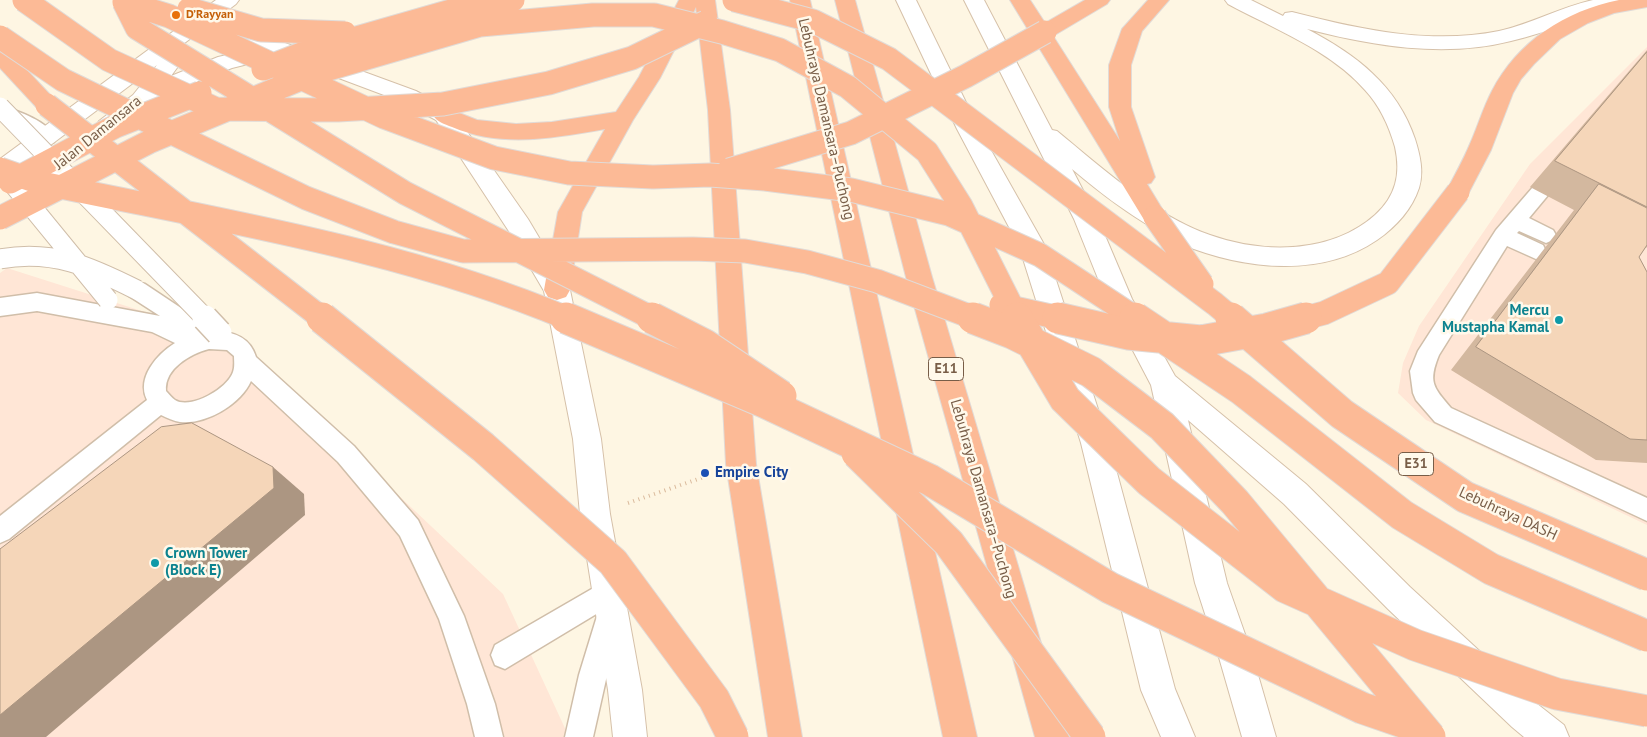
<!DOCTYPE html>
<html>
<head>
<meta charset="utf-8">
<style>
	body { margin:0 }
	canvas { display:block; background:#fef6e3 }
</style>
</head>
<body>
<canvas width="1647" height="737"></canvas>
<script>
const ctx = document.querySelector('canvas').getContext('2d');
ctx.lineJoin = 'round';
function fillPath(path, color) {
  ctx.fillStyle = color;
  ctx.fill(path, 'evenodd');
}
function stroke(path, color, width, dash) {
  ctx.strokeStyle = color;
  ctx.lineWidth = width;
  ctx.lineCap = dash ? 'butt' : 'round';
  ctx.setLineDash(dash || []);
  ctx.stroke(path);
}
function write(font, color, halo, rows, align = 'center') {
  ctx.font = font + ' "PT Sans",sans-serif';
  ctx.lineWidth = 5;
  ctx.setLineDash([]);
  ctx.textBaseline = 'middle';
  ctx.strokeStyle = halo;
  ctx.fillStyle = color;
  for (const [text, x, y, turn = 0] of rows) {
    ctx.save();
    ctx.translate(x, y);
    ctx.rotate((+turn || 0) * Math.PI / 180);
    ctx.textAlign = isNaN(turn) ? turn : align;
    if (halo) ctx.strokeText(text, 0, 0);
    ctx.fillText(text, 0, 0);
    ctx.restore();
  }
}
fillPath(new Path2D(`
	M1647 47V525L1426 420 1398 393 1403 363 1419 326 1530 164Z
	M7 268 170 320 273 377 503 594 569 737H0V273Z`), '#ffe6d6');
const lane = new Path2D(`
	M3 107C20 111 47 122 56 137L54 142 47 144 40 142 26 132 0 119V108Z
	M1559 163 1566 165 1569 170 1529 218 1553 230 1556 235 1553 240 1546 243 1519 231 1517 233 1543 245 1546 251 1543 257 1536 259 1507 246 1439 355C1428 382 1433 387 1451 408L1647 498V521L1435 422 1416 400 1413 393 1410 371 1418 351 1496 230 1552 165Z
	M137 282 145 284 211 328 212 331C233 331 250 337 256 357L354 446 418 520 464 616 495 704 503 737H475L467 704 439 619 400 536 338 462 251 381C241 404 206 425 180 422 174 421 167 418 161 415L9 539 0 543V516L147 400C136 378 157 354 175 343L152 332 37 311 0 316V298L37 293 160 316 129 296 126 290 129 284ZM209 349 227 350 234 356C234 361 235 367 233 372 228 388 191 410 175 400 172 398 169 394 166 391 164 369 190 354 209 349Z
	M609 579 618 583 622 592 618 601 612 605 619 608 623 617 607 675 593 737H565L579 675 598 613 505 669 495 665 491 655 495 645Z`);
const secondary = new Path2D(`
	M216 0H239L236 4 170 54 179 56 182 61 171 76 218 57 258 48 218 33 215 28 218 23 225 21 416 91 452 110 528 219 566 283 570 290 601 439 610 514 642 690 647 737H613L608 690 580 514 573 439 544 291 510 233 436 120 400 101 280 56 232 68 191 84 151 103 115 133 107 135 99 133 96 127 99 121 133 95 157 65 8 177 0 179V159Z
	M896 0H916L979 129 1045 246 1109 443 1175 689 1195 737H1161L1141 690 1081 443 1019 246 957 129Z
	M964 0H984L1052 130 1057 131C1101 167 1156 217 1210 235 1263 254 1331 254 1375 215 1396 196 1401 174 1395 147 1389 126 1380 106 1365 90 1330 50 1274 29 1228 4L1225 0H1251L1283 16 1285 13 1292 12C1358 29 1430 45 1499 31 1531 24 1561 7 1593 0 1604 0 1616 0 1627 0L1624 4C1586 15 1550 32 1511 41 1444 58 1373 46 1307 29 1355 54 1397 85 1415 139 1420 155 1424 172 1419 188 1412 209 1396 227 1377 240 1320 279 1242 269 1181 244 1171 241 1163 235 1155 229 1125 212 1098 191 1072 169L1098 219 1132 299 1175 376 1306 484 1410 587 1536 703 1564 725 1569 737H1524L1512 727 1388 609 1284 504 1188 420 1227 583 1252 654 1276 737H1242L1218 654 1195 583 1151 385 1107 301 1074 219Z`);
const highway = new Path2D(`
	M679 0H715L730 110 756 464 802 737H768L726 464 708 110 696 7 660 78 633 120 582 212 570 290 566 297 557 300 548 297 544 290 558 212 605 129C555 138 501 148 452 127 444 124 437 122 433 115L436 110 444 107 477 120 516 124 552 122 616 112 639 77Z
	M790 0H810L977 737H943Z
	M835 0H855L932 277 1069 737H1035L906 277Z
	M1010 0H1030L1045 23 1085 0H1110L1107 4 1053 36 1120 141 1109 107V65L1122 29 1148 0H1169L1142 31 1131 65V107L1155 177 1151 183 1147 184 1167 217 1164 223 1155 226 1146 223Z
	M1619 0H1647V7L1614 13 1588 23 1560 39 1534 64 1521 79 1513 93 1491 150 1466 198 1458 201 1450 198 1446 192C1454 176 1463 161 1470 144 1478 126 1483 108 1492 91 1518 41 1565 11 1619 0Z
	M0 48 8 50 55 100 58 105 55 110 47 113 39 110 0 68Z`);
stroke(lane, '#d0bea9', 3);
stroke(secondary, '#d6c1a9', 2);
stroke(highway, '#e1dbd7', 2);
stroke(new Path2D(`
	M628 503 707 476`), '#daba9c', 4, [1, 4.5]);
fillPath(lane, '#fff');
fillPath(secondary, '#fff');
fillPath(highway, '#fcba96');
const laneBridgeFar1 = new Path2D(`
	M0 107 206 319
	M0 168 108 300
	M0 259C53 249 91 267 137 290`);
const laneBridge = new Path2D(`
	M205 318 219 333`);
const highwayBridgeFar1 = new Path2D(`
	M24 0 109 60 216 109 338 110 443 104 549 83 632 58 706 22
	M734 0 813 21 889 59 1215 304 1233 319
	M124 2 169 16 384 117 494 158 569 173 653 177 710 175 765 179 851 190 949 214 1040 255 1137 319
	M124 2 137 28 405 193 654 319
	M189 9 261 30 345 33
	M0 37 63 80 306 198 394 232 463 251 693 249 745 251 807 262 877 281 977 319
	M263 69 304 53 465 7 513 0
	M47 105 323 319
	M0 169 37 182C215 220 400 248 569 319
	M729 170 851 133 966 76 1045 32
	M10 182 116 126 200 93
	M1155 217 1202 284
	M0 218 149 142 315 73 480 25 593 15H654L722 32 780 50 848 87 927 152 961 206 1018 319
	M1001 305 1064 319
	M1301 319 1324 313 1388 283 1458 192`);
const highwayBridge = new Path2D(`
	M322 318 483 447 613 562 714 699 733 737
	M566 318 764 402 930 480 1110 588 1362 708 1423 729
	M652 318 705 345 781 396
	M973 318 1012 333 1091 372 1162 426 1235 502 1430 737
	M1017 318 1065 399 1149 481 1285 587 1415 645 1557 694 1647 711
	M1058 318 1128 334 1201 341 1267 329 1306 318
	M1135 318 1241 389 1402 515 1491 569 1647 636
	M1231 318 1342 414 1465 497 1647 575
	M857 453 949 543 1090 737`);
stroke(laneBridgeFar1, '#d0bea9', 21, []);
stroke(laneBridge, '#d0bea9', 28, []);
stroke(highwayBridgeFar1, '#e1dbd7', 25, []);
stroke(highwayBridge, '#e1dbd7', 33, []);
stroke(laneBridgeFar1, '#fff', 19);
stroke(laneBridge, '#fff', 25);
stroke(highwayBridgeFar1, '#fcba96', 23);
stroke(highwayBridge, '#fcba96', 31);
fillPath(new Path2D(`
	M1647 50V248L1646 247 1639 257 1647 272V463L1596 460 1451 370 1574 210 1530 187Z`), '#d3b89f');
fillPath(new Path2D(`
	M273 467 304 494 305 515 46 737H0V715Z`), '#ac9682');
const building = new Path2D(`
	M1647 52V207L1555 161Z
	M1599 184 1647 208V245L1639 257 1647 272V440L1630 439 1476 347Z
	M192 423 273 467 274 488 0 715V549L161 427Z`);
fillPath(building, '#f5d6b9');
stroke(building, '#ac9682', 1);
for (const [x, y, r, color] of [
	[176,15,5,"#e8710a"],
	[1559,320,5,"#0f9aa8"],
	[705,473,5,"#1a4fb4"],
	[155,563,5,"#0f9aa8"]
]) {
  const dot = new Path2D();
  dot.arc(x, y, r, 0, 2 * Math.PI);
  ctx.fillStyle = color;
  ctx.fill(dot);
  stroke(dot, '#fff9eb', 2);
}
write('bold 12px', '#c56008', '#fff9eb', [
	["D’Rayyan",186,15]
], 'left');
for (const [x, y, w] of [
	[946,369,35],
	[1416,464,35]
]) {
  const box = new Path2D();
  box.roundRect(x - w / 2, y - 11.5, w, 23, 4);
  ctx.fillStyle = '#fff9eb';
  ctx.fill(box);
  stroke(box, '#785d47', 1);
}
write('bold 14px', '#785d47', null, [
	["E11",946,369],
	["E31",1416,464]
]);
write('15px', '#785d47', '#fff9eb', [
	["Lebuhraya Damansara–Puchong",826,119,77],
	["Jalan Damansara",98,133,-39],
	["Lebuhraya Damansara–Puchong",983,499,74],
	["Lebuhraya DASH",1508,514,25]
]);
write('bold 15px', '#0d838f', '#fff9eb', [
	["Mercu",1549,311],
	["Mustapha Kamal",1549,328],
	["Crown Tower",165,554,"left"],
	["(Block E)",165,571,"left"]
], 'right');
write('bold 15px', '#164399', '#fff9eb', [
	["Empire City",715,473]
], 'left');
</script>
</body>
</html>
